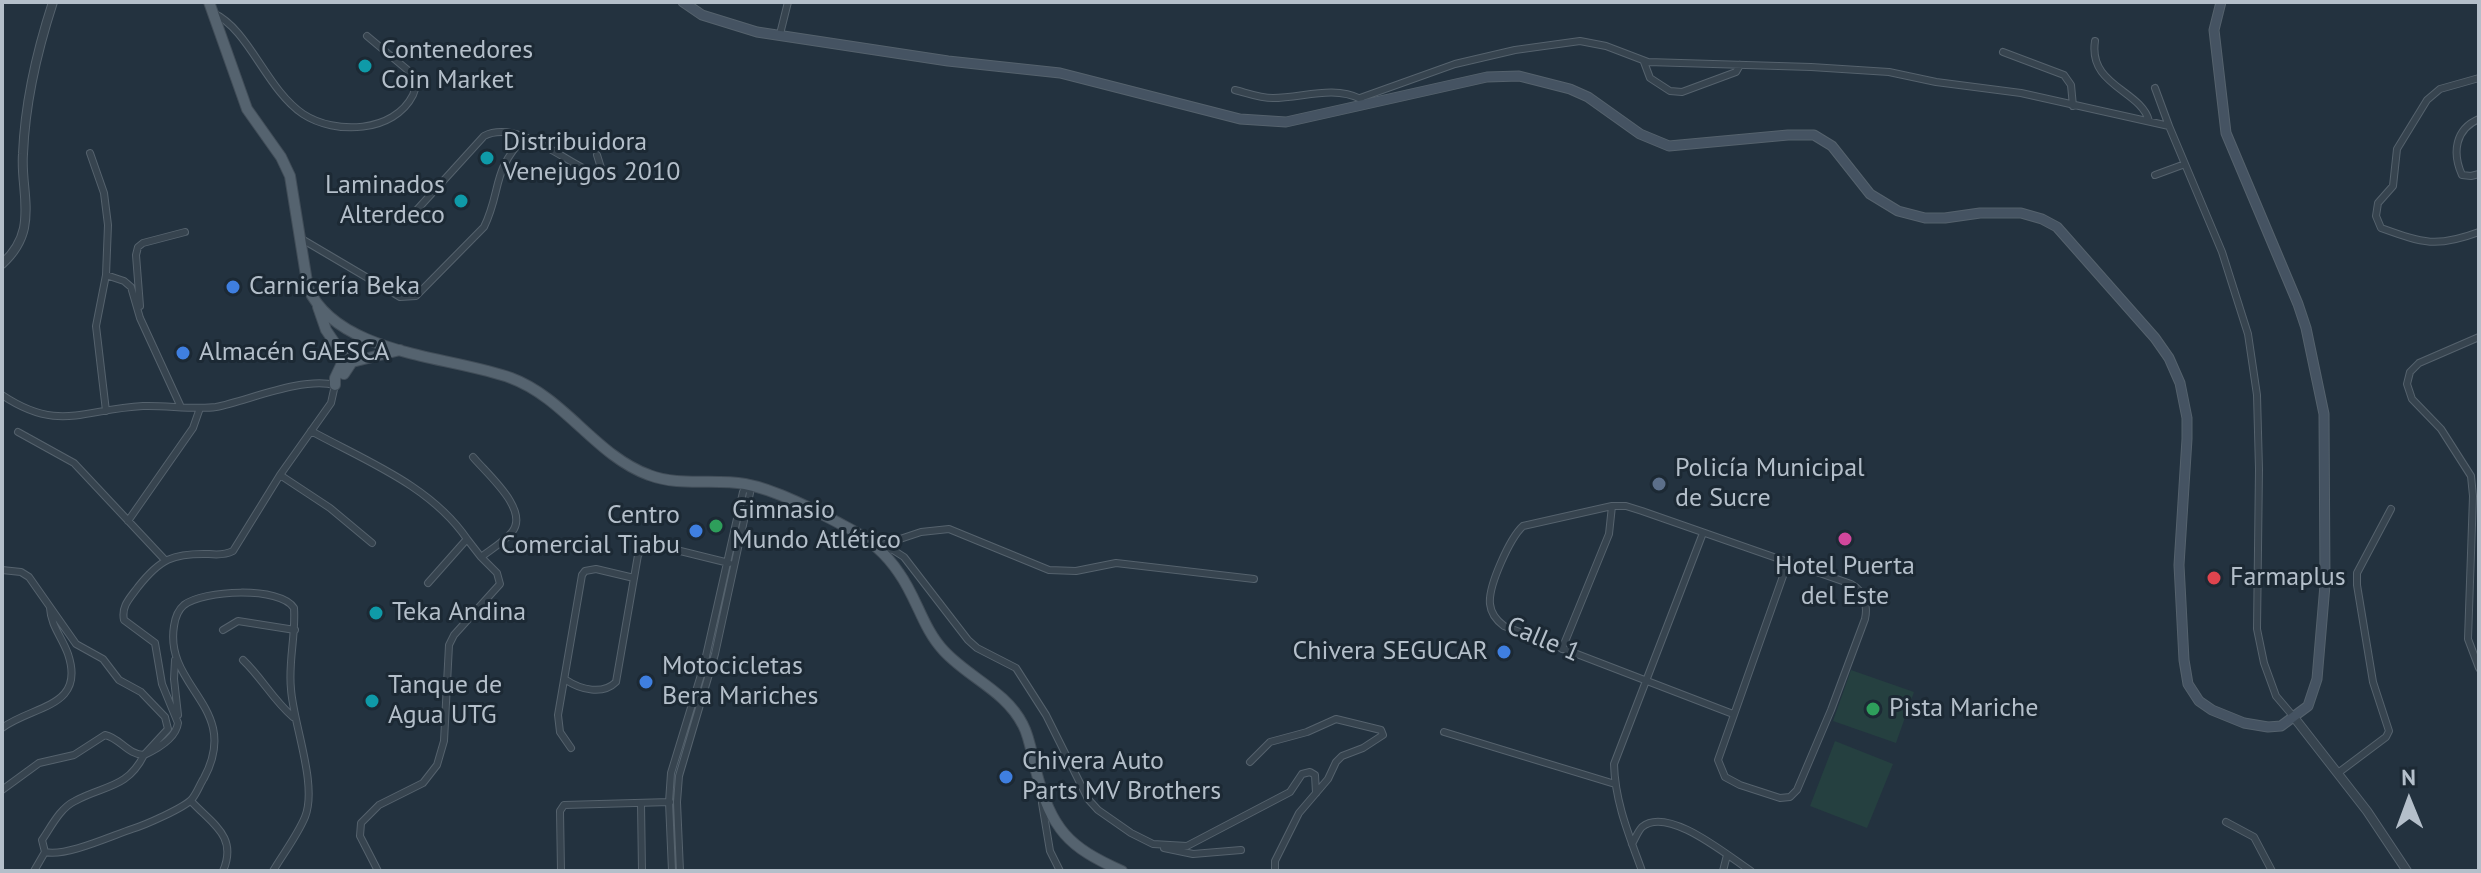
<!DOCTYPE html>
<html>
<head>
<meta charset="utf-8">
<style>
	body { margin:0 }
	#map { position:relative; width:2481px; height:873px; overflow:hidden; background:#23323f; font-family:"PT Sans",sans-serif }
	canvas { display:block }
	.frame { position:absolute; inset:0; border:4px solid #b4bfca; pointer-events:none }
	.north { position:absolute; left:2369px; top:761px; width:80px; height:80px; -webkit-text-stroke:6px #1c2934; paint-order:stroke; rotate:359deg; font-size:22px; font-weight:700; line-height:32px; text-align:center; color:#b4bfca }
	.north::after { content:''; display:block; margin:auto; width:28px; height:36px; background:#b4bfca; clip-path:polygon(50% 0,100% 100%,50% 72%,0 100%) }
</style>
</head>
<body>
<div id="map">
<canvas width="2481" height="873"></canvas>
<div class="frame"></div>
<div class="north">N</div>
</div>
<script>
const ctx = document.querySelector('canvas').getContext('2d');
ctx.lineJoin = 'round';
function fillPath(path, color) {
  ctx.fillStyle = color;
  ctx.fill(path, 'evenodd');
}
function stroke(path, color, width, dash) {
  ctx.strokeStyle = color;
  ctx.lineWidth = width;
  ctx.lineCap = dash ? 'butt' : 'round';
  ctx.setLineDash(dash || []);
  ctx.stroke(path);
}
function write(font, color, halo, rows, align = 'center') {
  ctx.font = font + ' "PT Sans",sans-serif';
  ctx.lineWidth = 6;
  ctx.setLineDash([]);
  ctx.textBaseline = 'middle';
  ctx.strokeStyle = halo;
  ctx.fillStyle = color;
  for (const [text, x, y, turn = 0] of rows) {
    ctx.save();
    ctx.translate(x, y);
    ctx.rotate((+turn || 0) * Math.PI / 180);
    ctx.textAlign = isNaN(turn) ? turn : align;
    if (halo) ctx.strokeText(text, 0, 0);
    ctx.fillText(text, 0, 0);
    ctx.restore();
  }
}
fillPath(new Path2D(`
	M1851 670 1914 692 1896 743 1833 721Z
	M1835 741 1893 764 1867 828 1810 806Z`), '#254040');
const minor = new Path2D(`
	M213 13C249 29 266 89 303 114 335 135 394 133 413 95 417 86 416 79 410 72L367 36
	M780 34 788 2
	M2095 41C2088 86 2141 90 2149 121
	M2003 52 2064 75 2071 85 2073 106
	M1644 62 1650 78 1670 91 1682 92 1736 72 1740 65
	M2479 78 2440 89 2427 100 2397 149 2393 186 2378 203 2376 216 2381 228C2423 243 2436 248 2479 232
	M2155 88 2169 126
	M1235 90C1247 93 1260 98 1273 98 1303 98 1332 85 1361 99
	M1360 98 1455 64 1515 50 1580 41 1606 46 1648 62 1811 67 1889 72 1936 82 2021 93 2169 126 2222 252 2248 334 2257 395 2259 469 2257 629 2264 663 2276 696 2293 716
	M2479 119C2455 129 2452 153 2462 175L2471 176 2479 174
	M90 153 104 193 108 225 106 275 96 326 106 411
	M2155 175 2185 164
	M414 213 484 136C518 119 565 162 595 174L602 171 597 155
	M300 238 400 297 416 296 484 227C502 190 491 171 525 137
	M106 275 124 281 131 287 140 318 180 405
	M140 306 136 255 138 247 143 243 185 232
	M2479 337 2419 363 2410 372 2407 384 2412 399 2441 429 2471 476 2473 496 2468 639 2479 668
	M2 395C59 433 83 409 143 406 165 405 195 410 216 407 250 400 301 377 335 385L331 403 280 475 233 551C225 555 218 555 209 554 173 553 160 559 138 587 130 598 121 606 124 620L155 643 162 684 178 723C176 738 157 749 144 755L168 729 165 717 141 692 119 680 103 659 76 644 29 577 21 572 2 570
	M311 431C366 461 431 486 467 539L428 583
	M18 432 74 463 165 560
	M280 475 330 508 372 543
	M128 521 193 428 200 408
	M467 539 481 557C490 550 504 542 512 532 530 510 487 474 473 457
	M876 547 921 532 949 529 1049 570 1076 571 1116 563 1254 579
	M880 548 893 550 904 557 968 640 977 648 1016 668 1046 715 1088 799 1098 810 1131 833 1153 844 1187 846 1290 792 1302 774 1310 772 1315 775 1316 793
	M223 630 238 621 295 630
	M1562 649 1609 534 1612 506
	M175 660 174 679 178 715
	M243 660C262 678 273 700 293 717
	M566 680C581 690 603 695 616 682L638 555 644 548 660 546 729 563
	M1733 714 1504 626C1496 620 1491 614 1490 604 1488 586 1510 538 1523 526L1612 506H1626L1642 511 1851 584C1864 591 1868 605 1865 619L1831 710 1797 790 1790 797 1780 798 1740 785 1725 777 1718 760 1788 562
	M2 728C33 705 86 708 68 654 62 637 51 626 50 608
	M1444 732 1615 784
	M571 748 560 732 558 715 582 575 585 571 596 569 634 578
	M1250 762 1270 742 1307 732 1336 719 1381 730 1383 735 1363 748 1342 756 1336 762 1328 779 1299 813 1275 861V871
	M2338 773 2386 737 2389 731 2373 682 2357 585V573L2391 509
	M2 790 39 763 74 755 105 735C120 738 128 755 144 755 127 789 104 785 75 801 60 808 51 827 42 840L45 852C66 857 111 836 132 829 145 825 184 808 192 799 197 793 200 784 204 778 242 707 164 688 174 626 175 619 178 610 184 605 203 590 280 586 294 608 296 635 288 662 291 689 293 723 318 785 305 817 297 836 283 854 273 871
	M191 801C212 824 238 836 223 871
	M1042 803 1050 851 1060 871
	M641 804 642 871
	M2226 822 2254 837 2272 871
	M1632 844C1635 839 1638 831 1642 827 1668 805 1729 857 1751 871
	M1164 848 1193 854 1241 850
	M34 871 45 852
	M378 871 360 836 361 823 379 805 423 783 437 765 444 741 449 645 454 635 500 584 497 573 481 557
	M561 871 560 811 564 805 670 802
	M672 871 669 802 671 773 704 665 743 492 747 484
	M680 871 677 802 679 776 715 654 750 493 747 484
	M1642 871C1629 835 1615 802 1614 764L1703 533
	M1723 871 1727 855`);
const tertiary = new Path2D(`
	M2 264C13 254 21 242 24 228 29 202 21 179 23 154 25 102 37 51 53 2
	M2293 716 2367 811 2407 871`);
const secondary = new Path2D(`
	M683 2 702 15 757 32 948 61 1060 73 1240 119 1286 122 1487 77 1519 76 1570 89 1588 97 1640 134 1669 146 1788 135H1814L1832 146 1870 194 1898 211 1925 218H1945L1980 213H2021L2042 219 2057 227 2155 338 2169 358 2180 383 2187 418V439L2179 565 2184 660 2188 684 2199 701 2212 710 2244 723 2268 727 2281 726 2308 706 2317 679 2325 585 2324 414 2306 328 2298 304 2226 133 2214 30 2221 2`);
const primary = new Path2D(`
	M209 2 247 109 281 157 290 176 308 288C338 355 450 356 511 378 565 398 596 456 649 475 680 487 713 478 745 484 778 490 820 513 850 529 869 539 887 555 899 573 917 598 923 629 944 651 969 678 1006 691 1023 725 1030 738 1032 756 1036 771 1052 830 1068 847 1122 871
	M318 307 326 330 343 355V361L335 378V385
	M344 374 352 362 400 350`);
stroke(minor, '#55626d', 8);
stroke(tertiary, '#55626d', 10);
stroke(secondary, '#55626d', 11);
stroke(primary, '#414d58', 12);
stroke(minor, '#37444f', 6);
stroke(tertiary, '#37444f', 8);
stroke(secondary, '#455362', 9);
stroke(primary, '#55636f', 10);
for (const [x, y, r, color] of [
	[365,66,8,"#0f9aa8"],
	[487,158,8,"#0f9aa8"],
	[461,201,8,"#0f9aa8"],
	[233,287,8,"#3f7fe0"],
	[183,353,8,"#3f7fe0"],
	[1659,484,8,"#5c6f8a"],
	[716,526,8,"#2e9e5b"],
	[696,531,8,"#3f7fe0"],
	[1845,539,8,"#d1479c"],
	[2214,578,8,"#e0444e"],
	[376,613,8,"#0f9aa8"],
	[1504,652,8,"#3f7fe0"],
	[646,682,8,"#3f7fe0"],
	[372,701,8,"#0f9aa8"],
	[1873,709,8,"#2e9e5b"],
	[1006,777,8,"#3f7fe0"]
]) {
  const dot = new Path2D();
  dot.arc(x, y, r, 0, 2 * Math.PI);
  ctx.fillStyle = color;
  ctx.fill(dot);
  stroke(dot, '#1c2934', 3);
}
write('26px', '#b4bfca', '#1c2934', [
	["Contenedores",381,51],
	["Coin Market",381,81],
	["Distribuidora",503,143],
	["Venejugos 2010",503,173],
	["Laminados",445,186,"right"],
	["Alterdeco",445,216,"right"],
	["Carnicería Beka",249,287],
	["Almacén GAESCA",199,353],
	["Policía Municipal",1675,469],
	["de Sucre",1675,499],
	["Gimnasio",732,511],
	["Mundo Atlético",732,541],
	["Centro",680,516,"right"],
	["Comercial Tiabu",680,546,"right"],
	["Hotel Puerta",1845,567,"center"],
	["del Este",1845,597,"center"],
	["Farmaplus",2230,578],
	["Teka Andina",392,613],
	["Chivera SEGUCAR",1488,652,"right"],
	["Motocicletas",662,667],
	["Bera Mariches",662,697],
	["Tanque de",388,686],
	["Agua UTG",388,716],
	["Pista Mariche",1889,709],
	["Chivera Auto",1022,762],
	["Parts MV Brothers",1022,792]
], 'left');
write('26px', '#b4bfca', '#1c2934', [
	["Calle 1",1543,640,23]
]);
</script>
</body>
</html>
